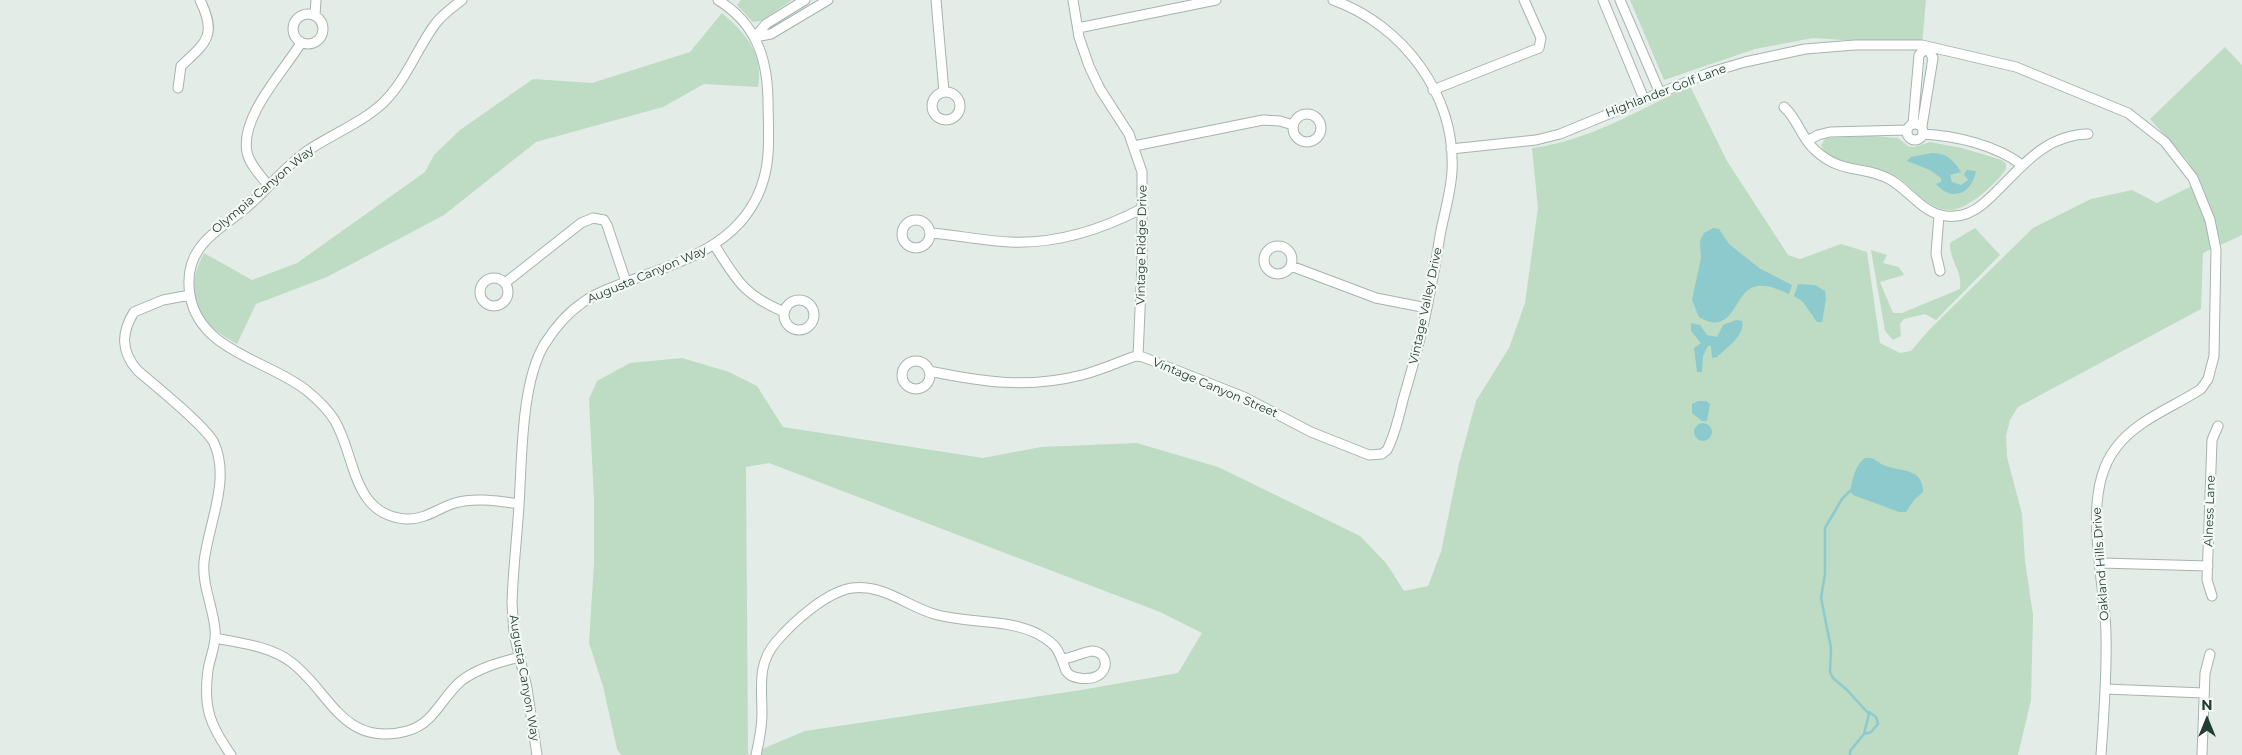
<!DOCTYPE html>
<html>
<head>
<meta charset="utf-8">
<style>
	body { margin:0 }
	#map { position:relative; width:2242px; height:755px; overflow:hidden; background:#e3ece7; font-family:Montserrat,sans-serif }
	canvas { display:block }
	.north { position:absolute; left:2182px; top:695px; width:50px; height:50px; -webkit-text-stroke:4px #f3f9f5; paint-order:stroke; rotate:0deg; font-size:14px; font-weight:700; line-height:20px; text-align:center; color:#233c34 }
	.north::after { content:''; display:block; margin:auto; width:18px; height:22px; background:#233c34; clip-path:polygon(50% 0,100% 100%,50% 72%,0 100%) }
</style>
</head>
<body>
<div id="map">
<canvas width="2242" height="755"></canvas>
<div class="north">N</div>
</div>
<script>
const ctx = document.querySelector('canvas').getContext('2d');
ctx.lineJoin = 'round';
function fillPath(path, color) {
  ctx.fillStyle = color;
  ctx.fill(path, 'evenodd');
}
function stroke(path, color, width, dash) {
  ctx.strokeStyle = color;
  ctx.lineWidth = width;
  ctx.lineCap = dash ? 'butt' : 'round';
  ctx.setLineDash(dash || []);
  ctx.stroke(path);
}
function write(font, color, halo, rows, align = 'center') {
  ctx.font = font + ' Montserrat,sans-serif';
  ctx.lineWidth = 4.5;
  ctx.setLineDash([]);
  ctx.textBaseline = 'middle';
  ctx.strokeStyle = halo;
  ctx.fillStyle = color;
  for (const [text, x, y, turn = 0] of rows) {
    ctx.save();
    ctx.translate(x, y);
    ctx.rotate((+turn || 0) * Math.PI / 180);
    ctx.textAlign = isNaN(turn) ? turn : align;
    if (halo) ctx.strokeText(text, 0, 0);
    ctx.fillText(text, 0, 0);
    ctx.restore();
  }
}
fillPath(new Path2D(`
	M741 0H792L761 21 753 22 737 5Z
	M1630 0H1926L1922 45 1813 38 1755 49 1664 80Z
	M722 13C746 34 764 54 758 87L704 84 663 107 536 142 444 215 327 277 256 304 237 344C197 322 181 297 204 253L252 280 297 263 425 172 434 155 460 130 533 79 592 83 690 52Z
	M2225 47 2242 65V235L2203 253 2201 309 2018 407 2010 420 2006 436 2007 457 2022 514 2025 561 2033 615 2031 700 2018 755H621L617 749 603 686 589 643 594 563V500L589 399 597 381 630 363 682 358 729 372 757 386 783 427 983 458 1041 447 1137 443 1218 467 1360 536 1386 563 1404 591 1428 586 1441 552 1459 464 1476 401 1509 348 1525 303 1538 208 1532 148C1588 141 1639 110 1690 86L1727 161 1788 255 1800 259 1841 244 1867 252 1880 343 1900 353 1911 351 1929 330 2033 228 2091 199 2132 190 2157 203 2200 182 2187 160 2150 119ZM769 463 1160 612 1202 633 1178 673 1081 690 805 731 748 755 746 467Z
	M1873 136 1898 138 1908 146 1914 147 1930 142 1962 148 2002 160 2006 164V169C1997 183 1968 209 1952 210 1929 211 1917 191 1900 179 1887 170 1869 166 1853 163 1841 161 1825 157 1821 145L1826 138Z
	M1975 228 2000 255 1936 320 1925 314 1904 319 1900 324 1901 336 1893 340 1885 331 1871 250 1887 255 1883 263 1899 267 1904 275 1880 282 1893 313H1902L1960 289C1963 271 1949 260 1950 243Z`), '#bddcc3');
fillPath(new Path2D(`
	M1932 153C1946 153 1954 160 1961 172L1950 175 1952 182 1961 185 1968 180 1964 174 1967 170 1976 171C1972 193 1953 203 1936 184L1941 182V178L1930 170 1907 161 1911 157Z
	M1713 228 1719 229 1729 244 1759 268 1792 285 1789 294C1779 290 1766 283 1754 287 1734 292 1734 338 1699 317L1692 300 1701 258 1700 241 1704 233Z
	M1798 284 1815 285 1825 291 1826 299 1822 322H1817L1803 302 1794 296Z
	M1736 320 1742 321C1746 335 1726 348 1717 357L1712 358 1711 346H1708L1703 356 1702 372H1697L1694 348 1701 343 1691 331V323L1700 325 1707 335 1717 337 1723 325Z
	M1698 401H1706L1710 404 1707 421H1702L1692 413V404Z
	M1694 432a9 9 0 1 1 18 0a9 9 0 1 1-18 0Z
	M1865 458C1875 456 1877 463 1886 466 1902 472 1923 468 1923 492L1914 500 1906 512H1899L1853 495 1850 491C1853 480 1854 466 1865 458Z`), '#8dcace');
stroke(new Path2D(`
	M1850 491 1842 499 1825 528V574L1821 598 1831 648 1830 672 1833 678 1847 690 1869 714 1864 734 1850 751V755
	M1864 734 1871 732 1878 724 1876 717 1869 712`), '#8dcace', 2.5);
const street = new Path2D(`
	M462 0C453 7 443 14 436 23 417 48 407 79 384 102 362 123 332 134 307 151 284 167 268 189 247 207 217 232 182 247 190 295 199 351 268 360 306 390 317 399 328 409 335 421 356 457 352 515 406 519 425 520 438 508 455 503 475 497 498 501 519 504
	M936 0 944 92
	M1073 0 1079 37 1089 66 1100 89 1129 134 1142 172V265L1138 356
	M1603 0 1644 99
	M1620 0 1660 93
	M293 29a15 15 0 1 1 30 0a15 15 0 1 1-30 0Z
	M315 16 316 0
	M1078 28 1216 0
	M755 37 771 34 828 0
	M755 37 766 24 805 0
	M178 88 181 66C207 42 217 35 200 0
	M1433 90 1539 48 1541 38 1524 0
	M932 106a14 14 0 1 1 28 0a14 14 0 1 1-28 0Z
	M1784 107C1798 119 1801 138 1815 150 1841 175 1865 165 1891 180 1908 190 1922 211 1941 215 1957 219 1971 214 1983 204 2016 176 2039 135 2088 134
	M1293 128a14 14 0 1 1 28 0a14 14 0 1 1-28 0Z
	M1907 132a8 8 0 1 1 16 0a8 8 0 1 1-16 0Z
	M1913 124 1919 55 1927 47 1933 58 1922 126
	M1924 134C1956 136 1996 145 2022 165
	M1807 141 1818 135 1830 132 1907 130
	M1134 146 1263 120 1280 121 1293 125
	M1451 149 1536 140 1560 134 1711 72 1745 62 1805 49 1855 45H1922L2016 67 2128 113 2165 142 2193 178 2210 220 2216 250 2214 356 2208 379 2201 389C2172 408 2136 420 2115 449 2080 496 2105 578 2106 634 2107 674 2104 715 2101 755
	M268 185C261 176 249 164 247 152 240 117 283 72 301 43
	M1939 215 1936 254 1940 271
	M902 234a14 14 0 1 1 28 0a14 14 0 1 1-28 0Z
	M930 233C957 235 984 241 1010 242 1056 244 1103 229 1143 208
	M1264 260a14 14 0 1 1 28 0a14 14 0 1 1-28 0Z
	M715 246C737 281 744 295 784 312
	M1291 266 1376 298 1427 308
	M480 292a14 14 0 1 1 28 0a14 14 0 1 1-28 0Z
	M505 283 581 223 593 218 604 220 607 225 626 282
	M190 295 163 300 134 312C121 333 121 351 137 370 153 384 207 427 214 443 231 480 208 525 204 562 202 585 213 607 215 629 217 644 210 656 208 670 203 708 210 725 231 755
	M784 315a15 15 0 1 1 30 0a15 15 0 1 1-30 0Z
	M902 375a14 14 0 1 1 28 0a14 14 0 1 1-28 0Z
	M929 371C983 382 1027 389 1082 375 1101 370 1118 362 1136 356L1143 357 1244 397 1311 432 1369 455 1382 454 1387 450C1395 435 1399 416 1403 400 1413 366 1423 332 1429 297 1434 275 1437 253 1441 230 1445 211 1451 191 1452 171 1456 95 1403 25 1333 0
	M2101 563 2208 566
	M2212 596 2207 580 2212 440 2218 426
	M215 638C240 643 270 646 291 662 330 691 342 748 407 731 434 724 441 698 461 681 478 668 500 662 520 657
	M2105 689 2204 693
	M537 755 527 688 514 634 512 603C513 570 517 538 519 505 522 459 521 384 544 345 554 329 566 314 582 303 595 293 611 288 626 282 683 261 746 244 764 178 771 153 768 125 768 99 767 56 755 23 718 0
	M756 755C759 742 762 727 762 714 762 687 757 664 776 642 793 622 826 592 852 588 883 584 907 606 934 614 968 624 1006 618 1038 634 1058 645 1059 651 1066 671 1070 676 1073 677 1079 678 1110 683 1112 653 1093 651 1085 651 1073 658 1063 659
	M2202 755 2205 673 2210 654`);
stroke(street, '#a6b4ae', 11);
stroke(street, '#fff', 9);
write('12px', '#233c34', '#f3f9f5', [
	["Highlander Golf Lane",1666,91,-21],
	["Olympia Canyon Way",263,190,-40],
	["Vintage Ridge Drive",1142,245,-89],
	["Augusta Canyon Way",647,275,-23],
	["Vintage Valley Drive",1426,306,-78],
	["Vintage Canyon Street",1215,388,23],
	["Alness Lane",2210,511,-88],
	["Oakland Hills Drive",2101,564,-94],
	["Augusta Canyon Way",524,678,80]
]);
</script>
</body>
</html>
